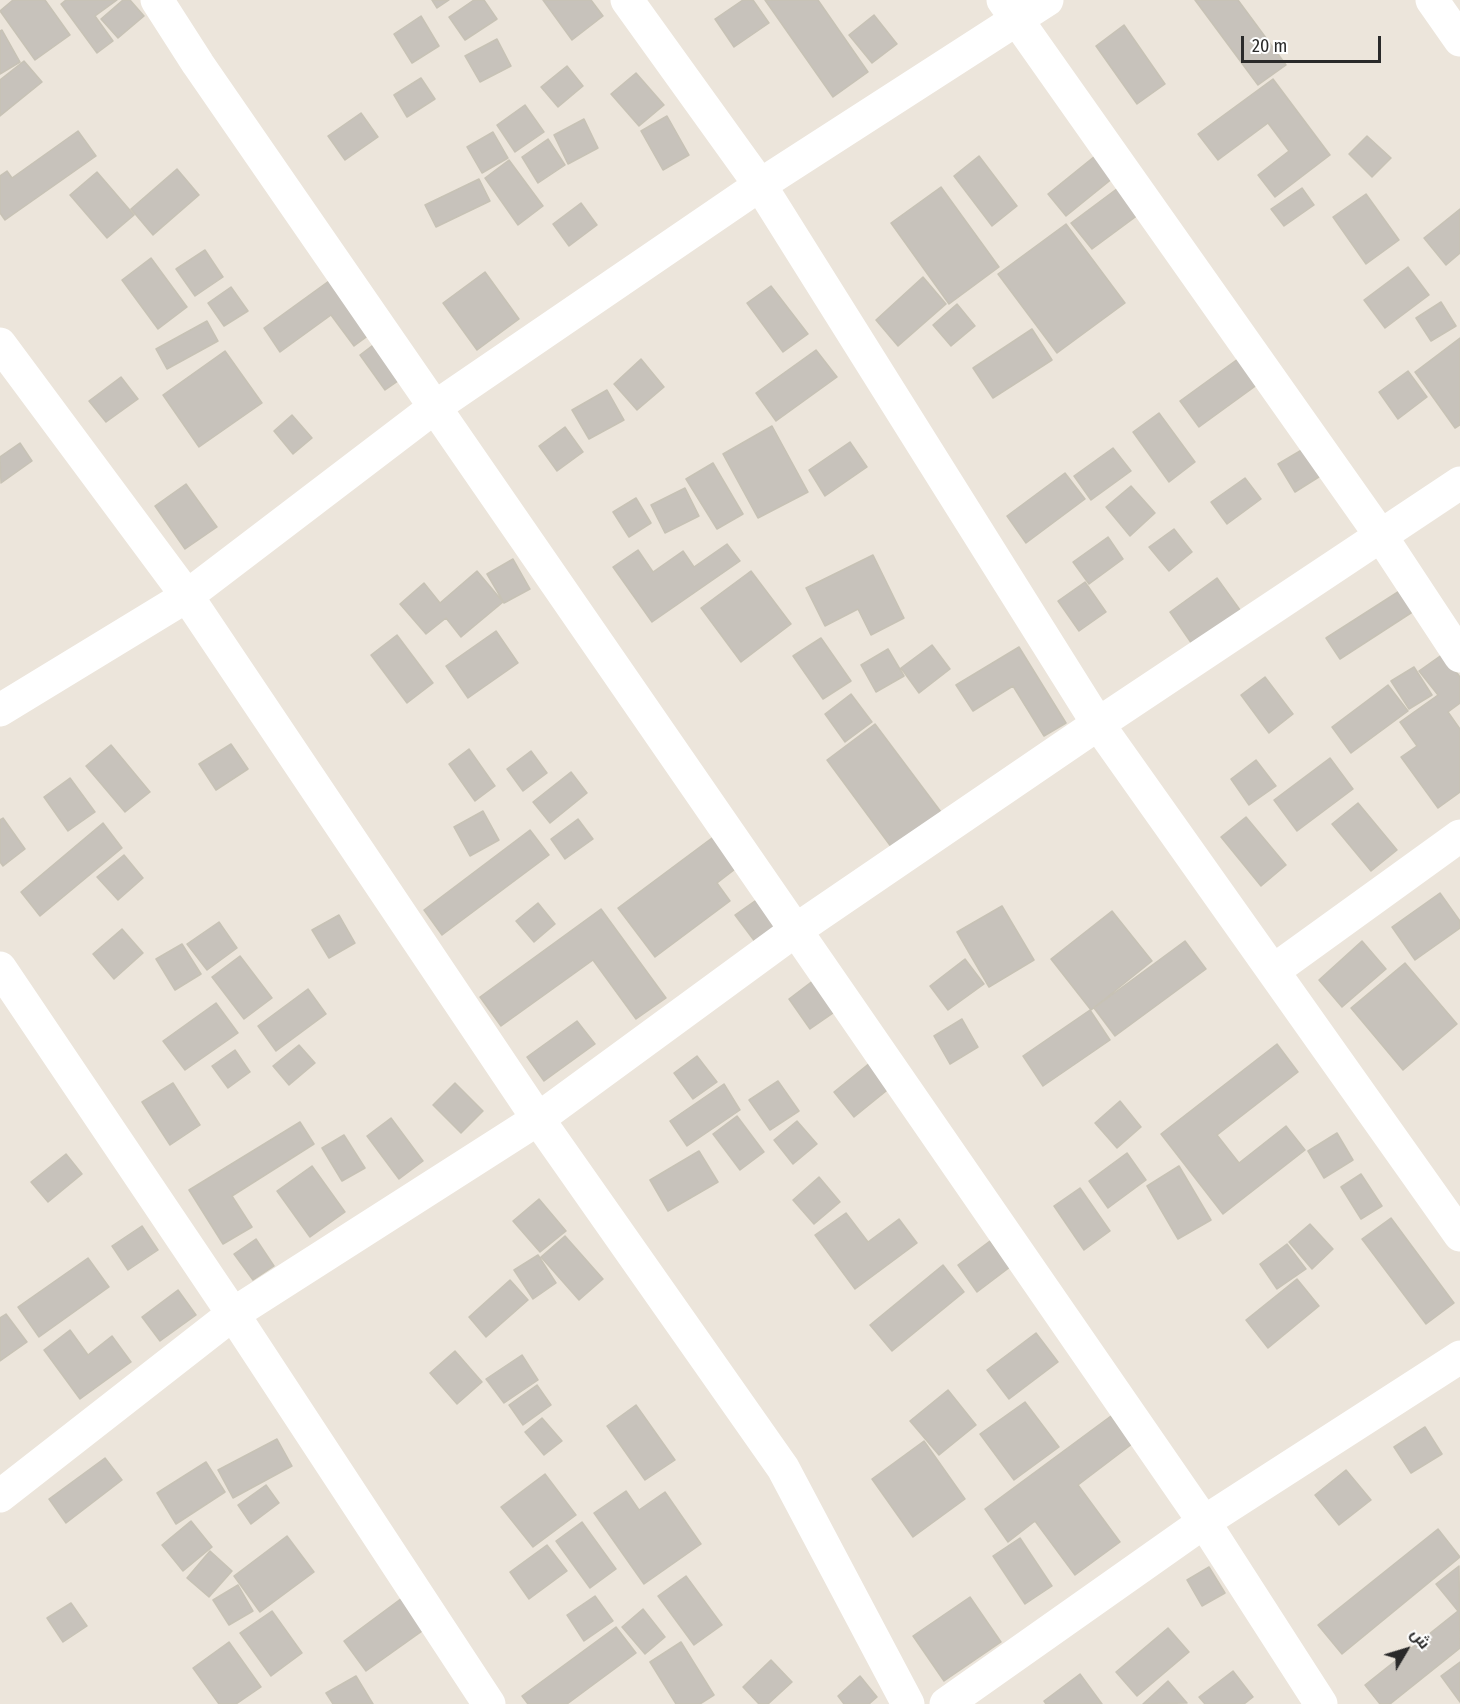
<!DOCTYPE html>
<html>
<head>
<meta charset="utf-8">
<style>
	body { margin:0 }
	#map { position:relative; width:1460px; height:1704px; overflow:hidden; background:#ece5db; font-family:"Fira Sans Condensed",Cairo,sans-serif }
	canvas { display:block }
	.north { position:absolute; left:1376px; top:1620px; width:60px; height:60px; -webkit-text-stroke:4px #fff; paint-order:stroke; rotate:52deg; font-size:16px; font-weight:700; line-height:24px; text-align:center; color:#2a2a2a }
	.north::after { content:''; display:block; margin:auto; width:21px; height:27px; background:#2a2a2a; clip-path:polygon(50% 0,100% 100%,50% 72%,0 100%) }
	.scale { position:absolute; left:1241px; top:36px; width:140px; height:27px; box-sizing:border-box; border:3px solid #2a2a2a; border-top:0; padding-left:8px; font-size:18px; line-height:21px; white-space:nowrap; color:#2a2a2a; -webkit-text-stroke:4px #fff; paint-order:stroke }
</style>
</head>
<body>
<div id="map">
<canvas width="1460" height="1704"></canvas>
<div class="north">ش</div>
<div class="scale">20 m</div>
</div>
<script>
const ctx = document.querySelector('canvas').getContext('2d');
ctx.lineJoin = 'round';
function fillPath(path, color) {
  ctx.fillStyle = color;
  ctx.fill(path, 'evenodd');
}
function stroke(path, color, width, dash) {
  ctx.strokeStyle = color;
  ctx.lineWidth = width;
  ctx.lineCap = dash ? 'butt' : 'round';
  ctx.setLineDash(dash || []);
  ctx.stroke(path);
}
const building = new Path2D(`
	M13 0H45L70 35 35 60 0 11Z
	M66 0H117L95 16 113 41 97 53 61 4Z
	M123 0H130L144 16 118 38 101 19Z
	M432 0H449L437 8Z
	M474 0H484L497 19 465 40 449 17Z
	M543 0H591L603 16 572 40Z
	M743 0H753L769 23 734 47 715 19Z
	M765 0H818L868 72 833 97Z
	M1195 0H1238L1286 65 1258 85Z
	M874 15 897 44 872 63 849 35Z
	M421 16 439 46 412 63 394 34Z
	M1124 25 1165 84 1137 104 1096 46Z
	M2 30 20 62 0 74V31Z
	M497 39 511 66 480 82 465 56Z
	M24 61 42 82 0 116V80Z
	M567 66 583 86 558 107 541 87Z
	M636 73 664 105 639 126 611 94Z
	M421 78 435 99 407 117 394 95Z
	M1273 79 1330 155 1275 197 1258 175 1289 151 1268 123 1218 160 1198 134Z
	M525 105 544 132 515 152 497 125Z
	M361 113 378 137 345 160 328 136Z
	M667 116 689 155 663 170 641 131Z
	M584 119 598 148 568 164 554 135Z
	M78 131 96 156 5 220 0 213V176L7 171 12 178Z
	M493 132 508 158 482 173 467 147Z
	M1367 136 1391 158 1372 177 1349 154Z
	M548 139 565 165 538 183 522 157Z
	M979 156 1017 206 992 226 954 176Z
	M1095 156 1113 178 1066 216 1048 194Z
	M509 160 543 206 518 225 485 178Z
	M177 169 199 195 153 235 131 209Z
	M97 172 134 215 107 238 70 195Z
	M479 179 490 201 436 227 425 205Z
	M941 187 999 267 949 304 891 223Z
	M1118 188 1138 215 1092 249 1071 223Z
	M1302 188 1314 205 1284 226 1271 209Z
	M1366 194 1399 240 1366 264 1333 217Z
	M581 203 597 225 569 246 553 224Z
	M1460 209V253L1446 265 1424 238Z
	M1066 224 1125 303 1057 353 998 274Z
	M205 250 223 277 195 296 176 269Z
	M151 258 187 307 158 329 122 280Z
	M1408 267 1429 295 1385 328 1364 300Z
	M485 272 519 319 477 350 443 303Z
	M340 273 380 327 354 346 331 315 280 352 264 328Z
	M923 277 946 304 898 346 876 320Z
	M771 286 808 334 783 352 747 303Z
	M231 287 248 311 224 326 208 303Z
	M1441 302 1456 326 1431 341 1416 318Z
	M957 304 975 326 951 346 933 325Z
	M207 321 218 341 167 369 156 349Z
	M1032 329 1052 360 993 398 973 368Z
	M385 336 411 372 385 390 360 355Z
	M1460 338V425L1455 428 1415 372Z
	M816 350 837 377 776 421 756 393Z
	M225 351 262 403 199 447 163 395Z
	M1242 356 1261 382 1199 427 1180 401Z
	M641 359 664 387 637 410 614 384Z
	M1408 371 1427 397 1398 419 1379 392Z
	M121 377 138 399 106 422 89 401Z
	M607 390 624 420 589 439 572 410Z
	M1159 413 1195 462 1169 482 1133 432Z
	M292 415 312 438 293 454 274 431Z
	M772 426 808 492 758 518 723 454Z
	M565 427 583 452 557 471 539 446Z
	M850 442 867 467 825 496 809 470Z
	M20 443 32 461 1 483 0 457Z
	M1113 448 1131 471 1091 500 1074 476Z
	M1305 448 1322 475 1295 492 1278 464Z
	M713 463 743 514 717 529 686 479Z
	M1065 473 1085 499 1026 543 1007 516Z
	M1245 478 1261 499 1227 524 1211 502Z
	M186 484 217 527 185 549 155 506Z
	M1131 486 1155 513 1130 536 1106 507Z
	M685 488 699 516 665 533 651 505Z
	M636 498 651 523 629 537 613 512Z
	M1174 529 1192 552 1169 571 1149 547Z
	M1108 537 1123 559 1089 584 1073 562Z
	M727 544 740 561 652 622 613 567 638 550 653 572 683 551 694 567Z
	M873 555 904 618 871 635 858 609 825 626 806 588Z
	M513 559 530 589 504 603 487 574Z
	M477 571 503 602 461 637 446 618 426 634 400 604 424 583 440 603Z
	M751 571 791 624 741 662 701 608Z
	M1217 578 1240 610 1192 644 1170 612Z
	M1085 582 1106 612 1079 631 1058 601Z
	M1401 590 1414 611 1340 659 1326 638Z
	M496 631 518 663 468 698 446 666Z
	M397 635 433 683 407 703 371 655Z
	M821 638 851 681 823 699 793 656Z
	M932 645 950 669 919 693 901 668Z
	M1019 647 1066 723 1044 736 1013 686 973 711 956 685Z
	M888 649 904 676 876 692 861 665Z
	M1443 654 1460 677V703L1448 712 1460 729V792L1438 808 1401 757 1417 746 1400 722 1438 695 1419 671Z
	M1414 667 1432 695 1409 709 1391 681Z
	M1265 677 1293 714 1269 733 1241 695Z
	M1388 685 1408 711 1351 753 1332 727Z
	M851 694 872 722 845 742 825 714Z
	M875 724 941 812 892 848 827 760Z
	M231 744 248 769 216 790 199 764Z
	M111 745 150 792 125 812 86 766Z
	M469 749 495 786 475 801 449 764Z
	M531 751 547 773 523 791 507 769Z
	M1330 758 1353 789 1297 831 1274 800Z
	M1256 760 1276 786 1249 805 1231 779Z
	M571 772 587 793 550 823 533 802Z
	M70 778 95 812 68 831 44 797Z
	M1358 803 1397 850 1371 871 1332 824Z
	M483 811 499 840 470 856 454 827Z
	M1246 817 1286 865 1261 886 1221 837Z
	M3 818 25 849 3 866 0 862V820Z
	M578 819 593 839 565 859 551 839Z
	M103 823 122 848 40 916 21 892Z
	M530 830 549 855 442 935 424 910Z
	M720 832 743 863 717 883 730 901 655 957 618 908Z
	M124 855 143 878 118 900 97 877Z
	M1440 893 1460 921V928L1415 960 1392 927Z
	M762 896 782 923 756 943 735 915Z
	M538 903 555 924 534 942 516 921Z
	M1002 906 1034 960 989 987 957 932Z
	M601 909 666 998 636 1019 593 960 501 1026 480 997Z
	M1112 911 1152 961 1091 1010 1051 959Z
	M339 915 355 943 329 958 312 930Z
	M219 922 237 948 207 970 187 944Z
	M122 929 143 953 114 979 93 954Z
	M1185 941 1206 969 1115 1036 1094 1008Z
	M1362 941 1386 969 1342 1007 1319 980Z
	M182 944 201 974 175 990 156 959Z
	M240 956 272 998 244 1019 212 977Z
	M965 959 984 984 948 1010 930 986Z
	M1405 963 1457 1024 1403 1070 1351 1008Z
	M814 980 836 1011 810 1029 789 999Z
	M308 989 326 1014 276 1051 258 1026Z
	M216 1003 238 1033 185 1070 163 1041Z
	M1090 1010 1110 1040 1043 1086 1023 1056Z
	M962 1019 978 1047 950 1064 934 1036Z
	M577 1021 595 1044 544 1081 527 1057Z
	M1277 1044 1298 1072 1217 1135 1239 1163 1286 1126 1305 1150 1223 1214 1161 1134Z
	M299 1045 315 1063 289 1085 273 1066Z
	M235 1050 250 1072 228 1088 212 1066Z
	M697 1056 717 1082 693 1099 674 1073Z
	M871 1062 891 1087 854 1117 834 1092Z
	M778 1081 799 1111 770 1130 749 1100Z
	M173 1083 200 1125 170 1145 142 1102Z
	M455 1083 483 1111 461 1133 433 1105Z
	M724 1084 740 1110 687 1146 670 1121Z
	M1120 1101 1141 1127 1117 1148 1095 1123Z
	M737 1116 764 1152 740 1170 713 1134Z
	M391 1118 423 1161 399 1179 367 1136Z
	M797 1121 817 1144 793 1164 774 1140Z
	M300 1122 314 1144 232 1196 252 1227 223 1244 189 1190Z
	M1337 1133 1353 1160 1324 1178 1308 1151Z
	M344 1135 365 1168 342 1181 322 1148Z
	M699 1151 718 1182 668 1211 650 1180Z
	M1127 1153 1146 1180 1108 1208 1089 1181Z
	M66 1154 82 1174 48 1202 31 1182Z
	M312 1166 345 1212 310 1237 277 1191Z
	M1179 1166 1211 1220 1178 1239 1147 1186Z
	M1361 1174 1382 1206 1361 1219 1341 1187Z
	M819 1177 840 1202 814 1224 793 1200Z
	M1080 1188 1110 1231 1084 1250 1054 1206Z
	M539 1199 566 1231 540 1252 513 1221Z
	M846 1213 868 1242 899 1219 917 1243 855 1289 815 1235Z
	M1391 1218 1454 1303 1426 1324 1362 1239Z
	M1310 1224 1333 1249 1312 1269 1289 1242Z
	M142 1226 158 1250 128 1270 112 1246Z
	M565 1236 603 1279 579 1300 541 1257Z
	M256 1239 274 1266 253 1280 234 1254Z
	M990 1241 1010 1267 977 1292 958 1265Z
	M1287 1244 1306 1269 1277 1289 1260 1264Z
	M538 1255 556 1283 533 1299 514 1270Z
	M88 1258 109 1287 39 1337 18 1307Z
	M943 1265 964 1292 892 1351 870 1325Z
	M1297 1279 1319 1306 1268 1348 1246 1320Z
	M510 1280 528 1300 486 1337 469 1317Z
	M178 1290 196 1315 160 1341 142 1317Z
	M6 1314 27 1342 0 1361V1318Z
	M70 1330 88 1355 112 1336 131 1362 80 1399 44 1350Z
	M1036 1333 1058 1362 1009 1399 987 1370Z
	M455 1351 482 1382 457 1404 430 1373Z
	M522 1355 538 1380 504 1403 486 1379Z
	M537 1385 551 1405 523 1425 509 1405Z
	M948 1390 976 1425 939 1455 910 1421Z
	M1025 1402 1059 1447 1014 1480 980 1434Z
	M636 1405 675 1460 645 1480 607 1426Z
	M1111 1416 1132 1444 1078 1485 1120 1542 1075 1575 1035 1521 1008 1542 985 1509Z
	M542 1418 562 1441 544 1455 525 1432Z
	M1425 1427 1442 1454 1411 1473 1394 1447Z
	M277 1439 292 1466 233 1498 218 1470Z
	M924 1441 965 1499 913 1537 872 1479Z
	M105 1458 122 1480 66 1523 49 1499Z
	M206 1462 225 1492 176 1524 157 1493Z
	M1346 1470 1371 1500 1339 1525 1315 1495Z
	M545 1474 576 1515 533 1547 501 1507Z
	M266 1485 279 1503 251 1524 238 1505Z
	M626 1491 639 1510 665 1492 701 1544 644 1584 594 1513Z
	M191 1521 212 1547 183 1571 162 1545Z
	M582 1522 616 1569 590 1588 556 1541Z
	M1438 1529 1460 1557 1342 1654 1318 1625Z
	M287 1536 314 1572 260 1612 234 1576Z
	M1020 1538 1052 1586 1025 1604 993 1556Z
	M547 1545 567 1571 529 1599 510 1572Z
	M210 1551 232 1571 209 1597 187 1578Z
	M1459 1566 1460 1648 1390 1704H1380L1365 1685 1458 1611 1436 1584Z
	M1209 1567 1225 1593 1202 1606 1187 1580Z
	M686 1576 722 1625 694 1645 658 1596Z
	M238 1585 253 1611 229 1625 213 1600Z
	M595 1596 613 1621 584 1641 567 1615Z
	M970 1597 1001 1642 944 1681 913 1636Z
	M402 1598 425 1629 366 1671 344 1641Z
	M71 1603 87 1626 63 1642 47 1618Z
	M643 1609 665 1637 645 1654 622 1627Z
	M272 1611 302 1653 271 1676 240 1633Z
	M616 1627 636 1653 567 1704H528L522 1696Z
	M1168 1628 1189 1652 1137 1696 1116 1672Z
	M229 1642 261 1687 236 1704H219L193 1668Z
	M681 1642 714 1695 700 1704H676L650 1662Z
	M771 1660 792 1682 768 1704H759L743 1687Z
	M1460 1662V1702L1441 1676Z
	M1233 1671 1253 1697 1244 1704H1205L1199 1697Z
	M1080 1674 1102 1704H1046L1044 1701Z
	M356 1676 373 1704H333L326 1693Z
	M860 1676 877 1697 869 1704H844L838 1696Z
	M1168 1681 1187 1703 1143 1704Z`);
fillPath(building, '#c7c2bb');
stroke(building, '#c7c2b5', 1.5);
stroke(new Path2D(`
	M157 0 198 64 1204 1522 1321 1704
	M627 0 760 185 1098 724 1460 1235
	M1003 0 1381 536 1460 656
	M1432 0 1460 40
	M0 344 187 596 538 1119 783 1468 908 1704
	M0 710 187 596 435 407 760 185 1047 0
	M0 968 233 1314 489 1704
	M1273 971 1460 836
	M0 1496 233 1314 538 1119 796 930 1098 724 1460 483
	M946 1704 1204 1522 1460 1357`), '#fff', 33);
</script>
</body>
</html>
